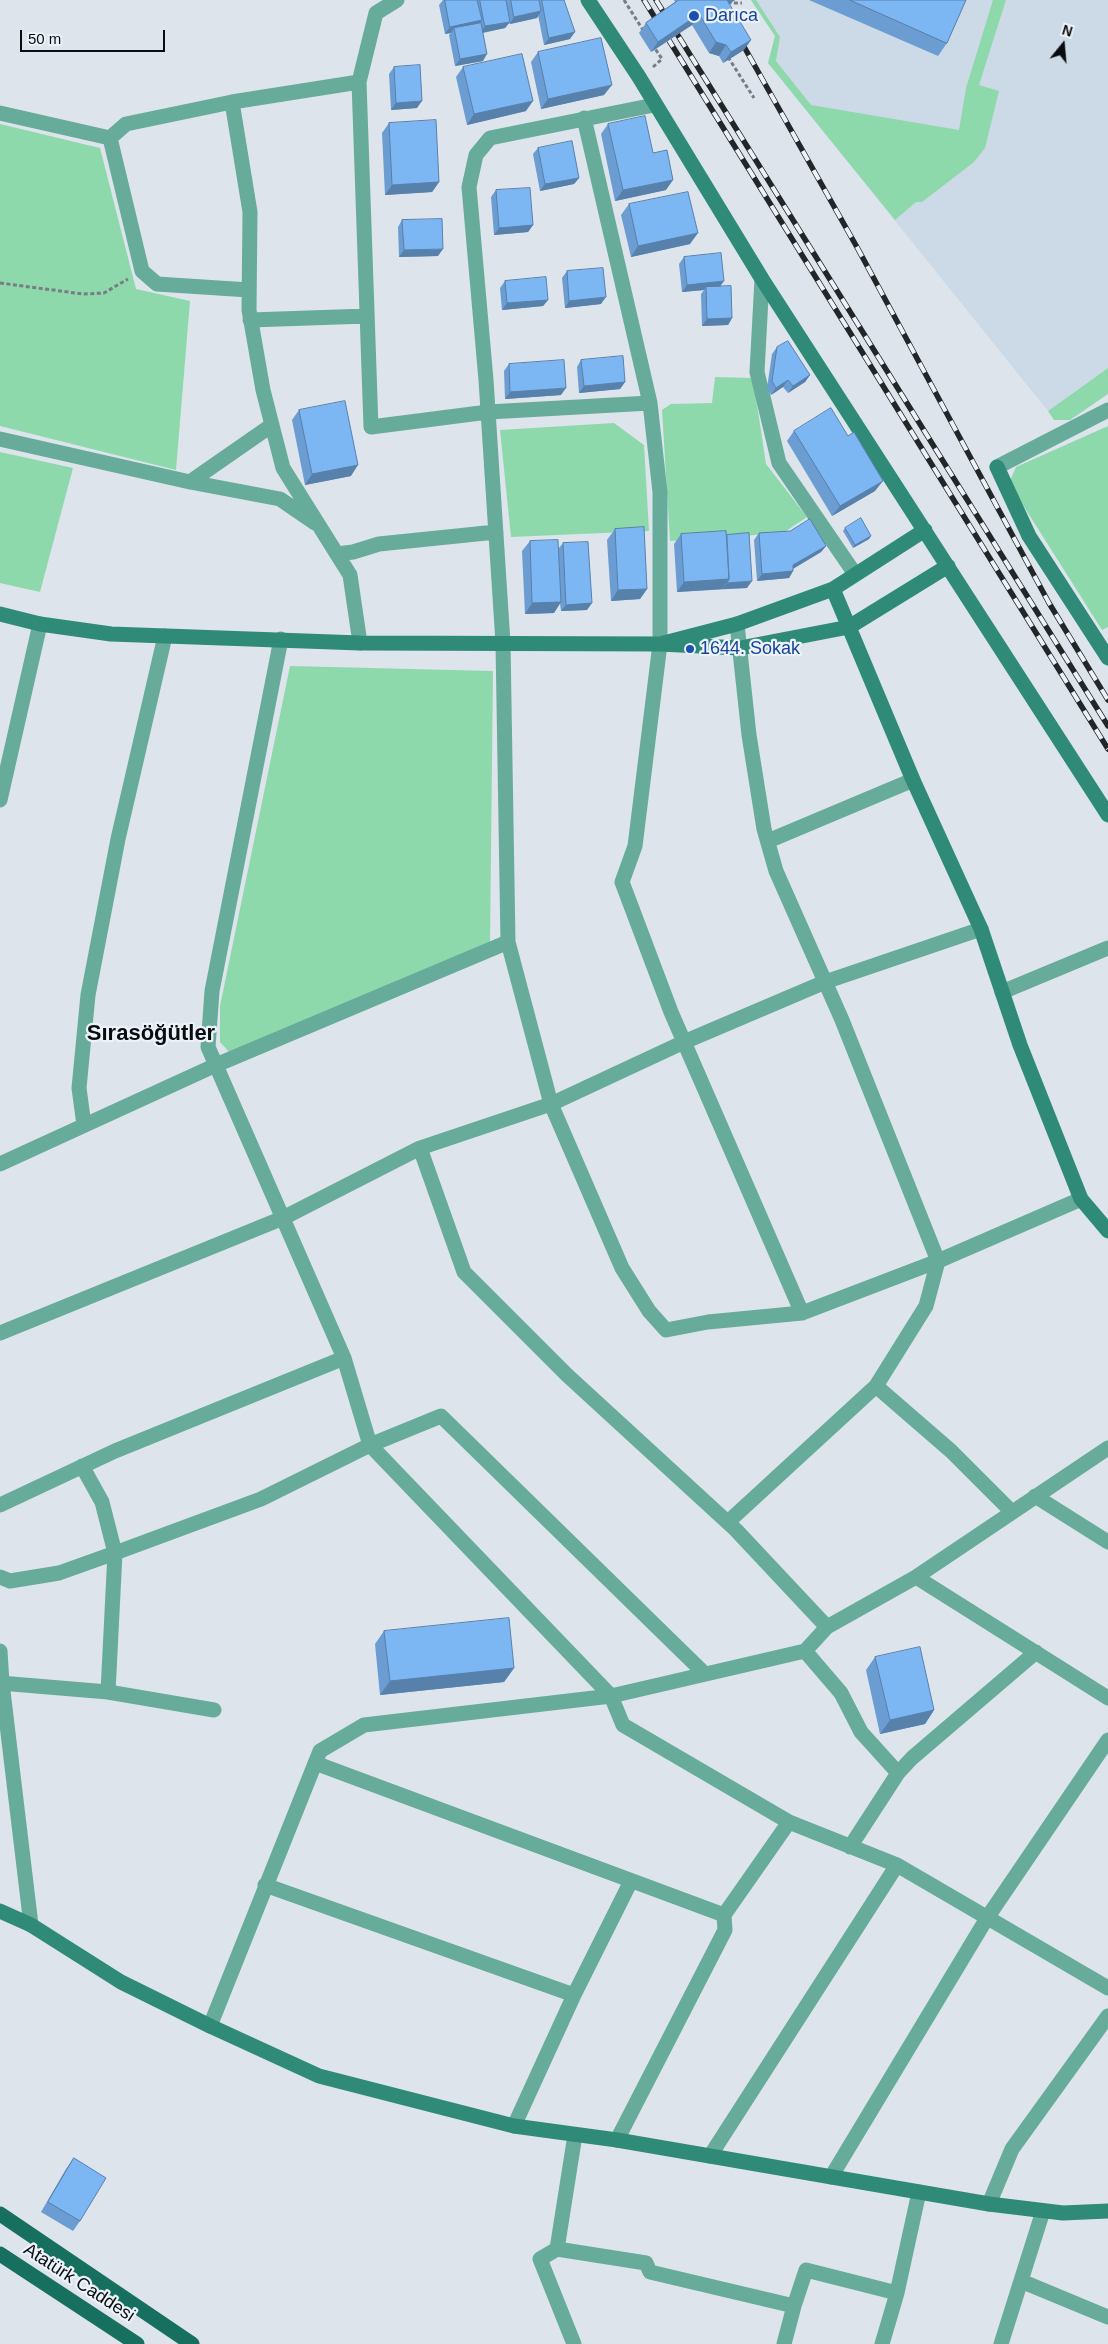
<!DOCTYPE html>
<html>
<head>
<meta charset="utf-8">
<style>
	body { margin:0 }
	#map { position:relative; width:1108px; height:2344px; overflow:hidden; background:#dde4ec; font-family:Arial,sans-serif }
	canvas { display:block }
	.north { position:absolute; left:1038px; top:20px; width:50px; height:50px; -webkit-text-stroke:4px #ebf2f9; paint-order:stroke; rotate:17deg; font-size:14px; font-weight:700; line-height:20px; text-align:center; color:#0a0d0f }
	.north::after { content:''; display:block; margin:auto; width:18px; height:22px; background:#0a0d0f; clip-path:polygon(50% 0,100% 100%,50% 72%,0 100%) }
	.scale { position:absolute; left:20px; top:30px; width:145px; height:22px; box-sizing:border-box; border:2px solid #0a0d0f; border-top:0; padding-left:6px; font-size:15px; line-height:18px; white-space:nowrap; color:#0a0d0f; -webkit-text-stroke:4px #ebf2f9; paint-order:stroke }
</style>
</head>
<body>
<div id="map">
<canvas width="1108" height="2344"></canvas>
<div class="north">N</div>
<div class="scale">50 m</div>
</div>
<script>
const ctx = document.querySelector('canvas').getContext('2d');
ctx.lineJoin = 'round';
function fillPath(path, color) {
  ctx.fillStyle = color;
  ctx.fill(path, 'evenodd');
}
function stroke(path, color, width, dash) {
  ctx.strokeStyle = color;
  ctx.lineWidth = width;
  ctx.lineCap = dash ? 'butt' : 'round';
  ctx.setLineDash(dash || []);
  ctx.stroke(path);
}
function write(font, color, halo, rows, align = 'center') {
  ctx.font = font + ' Arial,sans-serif';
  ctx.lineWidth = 4.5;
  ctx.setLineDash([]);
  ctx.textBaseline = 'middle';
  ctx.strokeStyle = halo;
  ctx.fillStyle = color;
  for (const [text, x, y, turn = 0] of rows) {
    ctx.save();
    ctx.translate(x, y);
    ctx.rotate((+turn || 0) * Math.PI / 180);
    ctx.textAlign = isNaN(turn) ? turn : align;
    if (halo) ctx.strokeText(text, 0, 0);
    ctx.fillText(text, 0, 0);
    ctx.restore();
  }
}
fillPath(new Path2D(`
	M751 0H1108V368L1048 411 768 63 775 36Z`), '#ccd9e6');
fillPath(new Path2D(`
	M751 0H756L780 37 776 61 811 105 959 130 966 88 993 0H1006L979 85 999 91 985 148 974 162 922 202H916L895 220 768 63 775 36Z
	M0 124 100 148 136 289 190 301 176 470 0 426Z
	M1108 368V394L1070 420H1054L1048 411Z
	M715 377 753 378 766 464 807 517 783 533 670 541 662 410 671 404 712 403Z
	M614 423 644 445 649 531 511 537 500 430Z
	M1108 426V627L1102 630 1009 483 1016 467Z
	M0 452 73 468 40 592 0 583Z
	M290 666 493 671 490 943 230 1053 220 1042V1006Z`), '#8ed9ac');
stroke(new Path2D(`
	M624 0 643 30
	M729 0 731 3H742
	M728 57 754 98
	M653 67 662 59 654 47
	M0 283 83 294 104 293 128 279`), '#787d82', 3, [4, 2.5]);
stroke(new Path2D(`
	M397 0 376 13 359 82 371 427 488 412 650 403
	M232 102 250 212 249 310 263 390 283 468 350 575 360 643
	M654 105 490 138 476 155 469 187 486 380 503 643 508 942 551 1104 622 1268 649 1311 666 1330 708 1322 802 1313 938 1261 842 1020 776 871 764 829 749 735 737 624
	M0 113 110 138 126 124 232 102 359 82
	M584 118 650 403 660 492V644L635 846 622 882 671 1012 802 1313
	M110 138 142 271 157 284 249 290
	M762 279 757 372 779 463 855 574
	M250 320 367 316
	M0 439 190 482 280 499 315 523
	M997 467 1108 410
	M190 482 272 425
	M337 554 353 552 379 544 496 532
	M281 639 212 991 208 1047 344 1358 370 1445 611 1696 623 1725 789 1822 897 1865 1108 1988
	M0 800 40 624
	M768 841 913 780
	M1002 992 1108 948
	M84 1125 79 1088 88 995 118 839 165 636
	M420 1148 464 1272 567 1375 736 1530 827 1627
	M0 1164 216 1065 508 942
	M0 1333 283 1218 420 1148 551 1104 684 1042 825 982 981 929
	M876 1386 951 1451 1011 1511
	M82 1466 102 1502 115 1553 108 1692
	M1035 1496 1108 1542
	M0 1505 115 1451 344 1358
	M728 1522 876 1386 926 1306 938 1261 1081 1199
	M0 1577 10 1581 59 1573 115 1553 261 1499 370 1445 441 1416 705 1674
	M916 1577 1108 1698
	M0 1651 2 1683 31 1925
	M805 1651 841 1693 861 1732 898 1773
	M0 1683 108 1692 214 1710
	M315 1763 724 1915
	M850 1847 898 1773 912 1758 1036 1652
	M265 1885 574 1995
	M210 2026 320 1751 364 1725 611 1696 805 1651 827 1627 916 1577 1108 1448
	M514 2126 574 1995 631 1881
	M617 2140 725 1930 724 1915 789 1822
	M710 2156 897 1865
	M831 2177 987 1918 1108 1740
	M989 2204 1012 2149 1108 2016
	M557 2249 646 2263 650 2272 794 2306 784 2344
	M1021 2281 1108 2317
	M794 2306 806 2270 897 2293
	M574 2344 540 2259 557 2249 575 2135
	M882 2344 897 2293 919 2192
	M1001 2344 1043 2211`), '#67ab9a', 15);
stroke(new Path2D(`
	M588 0 639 77 762 279 1108 815
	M997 467 1029 536 1108 658
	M925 530 833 589 737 624 660 644 740 648 849 627 948 566
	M833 589 913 780 981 929 1020 1045 1081 1199 1108 1231
	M0 614 40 624 111 634 360 643 660 644
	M0 1911 31 1925 121 1982 210 2026 319 2076 514 2126 617 2140 989 2204 1063 2213 1108 2211`), '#2f8b77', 15);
stroke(new Path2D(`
	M0 2214 192 2344
	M0 2254 137 2344`), '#17705f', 15);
const rail = new Path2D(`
	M644 0 1108 749
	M656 0 1108 726
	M738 36 858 249 1049 603 1108 700`);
stroke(rail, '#232629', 5.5);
stroke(rail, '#ebf2f9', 4, [11]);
fillPath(new Path2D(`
	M443 0H564L570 39 544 45 538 15 537 18 510 24 509 23 505 28 483 33V61L455 66 449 35 451 33 445 34 439 5Z
	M674 0H735L729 4 744 50 723 63 719 56 709 53 692 25 651 52 639 33 646 23 675 2Z
	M809 0H966L947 43 938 56Z
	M538 52 604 95 541 109 531 62Z
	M394 67 417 108 391 110 389 74Z
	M463 67 526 111 467 125 456 77Z
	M389 123 439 182 432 192 385 195 382 133Z
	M608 124 653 153 666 190 615 201 601 134Z
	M538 148 579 178 574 184 540 191 533 154Z
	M496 190 533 225 528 232 494 235 491 197Z
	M629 204 690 244 631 257 621 215Z
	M402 220 438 256 399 257 398 227Z
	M684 257 721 286 732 318 728 325 702 326 701 294 704 290 682 292 679 264Z
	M567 271 601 304 565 308 562 278Z
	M505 281 548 300 543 306 502 310 500 288Z
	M777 347 810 375 805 382 788 393 783 387 771 395 767 388 772 354Z
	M581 360 625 382 620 389 579 393 577 367Z
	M509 364 561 395 505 399 504 371Z
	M299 410 351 476 305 485 292 420Z
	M794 431 875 491 832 516 787 441Z
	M845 528 871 536 869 539 853 548 843 531Z
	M615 529 647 589 640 599 611 601 607 540Z
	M759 533 826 546 821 552 793 569V571L789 578 757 581 754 540Z
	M681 534 747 588 677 592 674 544Z
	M530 541 559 548 563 543 587 610 561 611 560 603 554 613 525 614 522 551Z
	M384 1631 514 1668 504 1682 380 1695 375 1644Z
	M875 1657 934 1710 925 1724 880 1734 866 1670Z
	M74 2158 80 2221 73 2231 41 2212 66 2169Z`), '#6b9dd2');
fillPath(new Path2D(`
	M727 0H735L719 11Z
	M541 11 537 18 510 24 514 17Z
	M699 14 692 25 651 52 658 42Z
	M482 20 477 27 454 28 451 33 445 34 450 27Z
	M510 22 505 28 480 33 485 26Z
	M575 32 570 39 544 45 549 38Z
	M751 40 744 50 723 63 731 52Z
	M716 42 726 45 719 56 709 53Z
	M487 54 483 61 455 66 460 59Z
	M612 85 604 95 541 109 548 99Z
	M422 101 417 108 391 110 396 103Z
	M533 101 526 111 467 125 474 114Z
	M579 178 574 184 540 191 545 184Z
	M673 180 666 190 615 201 623 190Z
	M439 182 432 192 385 195 392 185Z
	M533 225 528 232 494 235 499 228Z
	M698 233 690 244 631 257 638 246Z
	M443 249 438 256 399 257 404 250Z
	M724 281 719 288 706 287 704 290 682 292 687 285Z
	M606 297 601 304 565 308 569 301Z
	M548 300 543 306 502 310 507 303Z
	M732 318 728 325 702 326 707 319Z
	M810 375 805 382 788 393 793 386Z
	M788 380 783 387 771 395 776 388Z
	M625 382 620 389 579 393 584 386Z
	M566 388 561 395 505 399 510 392Z
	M358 465 351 476 305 485 312 474Z
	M883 481 875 491 832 516 840 506Z
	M871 536 869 539 853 548 855 545Z
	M826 546 821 552 789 571H793L789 578 757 581 762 574 793 565Z
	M729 579 722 589 677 592 684 582Z
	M752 581 747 588 722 589 727 583Z
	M647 589 640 599 611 601 618 590Z
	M561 602 554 613 525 614 532 603Z
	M592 603 587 610 561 611 566 605Z
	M514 1668 504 1682 380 1695 390 1681Z
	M934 1710 925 1724 880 1734 890 1720Z`), '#5780ab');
const building = new Path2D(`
	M445 0H477L482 20 450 27Z
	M480 0H506L510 22 485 26Z
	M511 0H539L541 11 514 17Z
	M542 0H564L575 32 549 38Z
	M679 0H727L751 40 731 52 726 45 716 42 699 14 658 42 646 23Z
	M850 0H966L947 43Z
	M481 23 487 54 460 59 454 28Z
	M601 38 612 85 548 99 538 52Z
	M522 54 533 101 474 114 463 67Z
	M420 65 422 101 396 103 394 67Z
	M645 116 653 153 667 150 673 180 623 190 608 124Z
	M436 120 439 182 392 185 389 123Z
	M572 141 579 178 545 184 538 148Z
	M530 188 533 225 499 228 496 190Z
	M688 192 698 233 638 246 629 204Z
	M442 219 443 249 404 250 402 220Z
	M721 253 724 281 687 285 684 257Z
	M603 268 606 297 569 301 567 271Z
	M546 277 548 300 507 303 505 281Z
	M731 286 732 318 707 319 706 287Z
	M788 341 810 375 793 386 788 380 776 388 772 381 777 347Z
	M623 356 625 382 584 386 581 360Z
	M564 360 566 388 510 392 509 364Z
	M345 401 358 465 312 474 299 410Z
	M831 408 848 436 854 432 883 481 840 506 794 431Z
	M861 518 871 536 855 545 845 528Z
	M810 519 826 546 793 565V571L762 574 759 533 790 531Z
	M644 527 647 589 618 590 615 529Z
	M726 531 729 579 684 582 681 534Z
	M749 533 752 581 727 583 729 579 727 535Z
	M558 540 561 602 532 603 530 541Z
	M588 542 592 603 566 605 563 543Z
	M509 1618 514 1668 390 1681 384 1631Z
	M920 1647 934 1710 890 1720 875 1657Z
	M74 2158 106 2178 80 2221 48 2202Z`);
fillPath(building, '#7cb7f4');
stroke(building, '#5780ab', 1);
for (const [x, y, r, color] of [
	[694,16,6,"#1a4fb4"],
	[690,649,5,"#1a4fb4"]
]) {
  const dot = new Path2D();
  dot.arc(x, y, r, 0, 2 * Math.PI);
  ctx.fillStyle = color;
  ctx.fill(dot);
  stroke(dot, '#ebf2f9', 2);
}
write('18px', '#164399', '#ebf2f9', [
	["Darıca",705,16],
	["1644. Sokak",700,649]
], 'left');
write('18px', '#0a0d0f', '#ebf2f9', [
	["Atatürk Caddesi",79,2283,33]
]);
write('bold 22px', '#0a0d0f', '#ebf2f9', [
	["Sırasöğütler",151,1034]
]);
</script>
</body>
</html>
